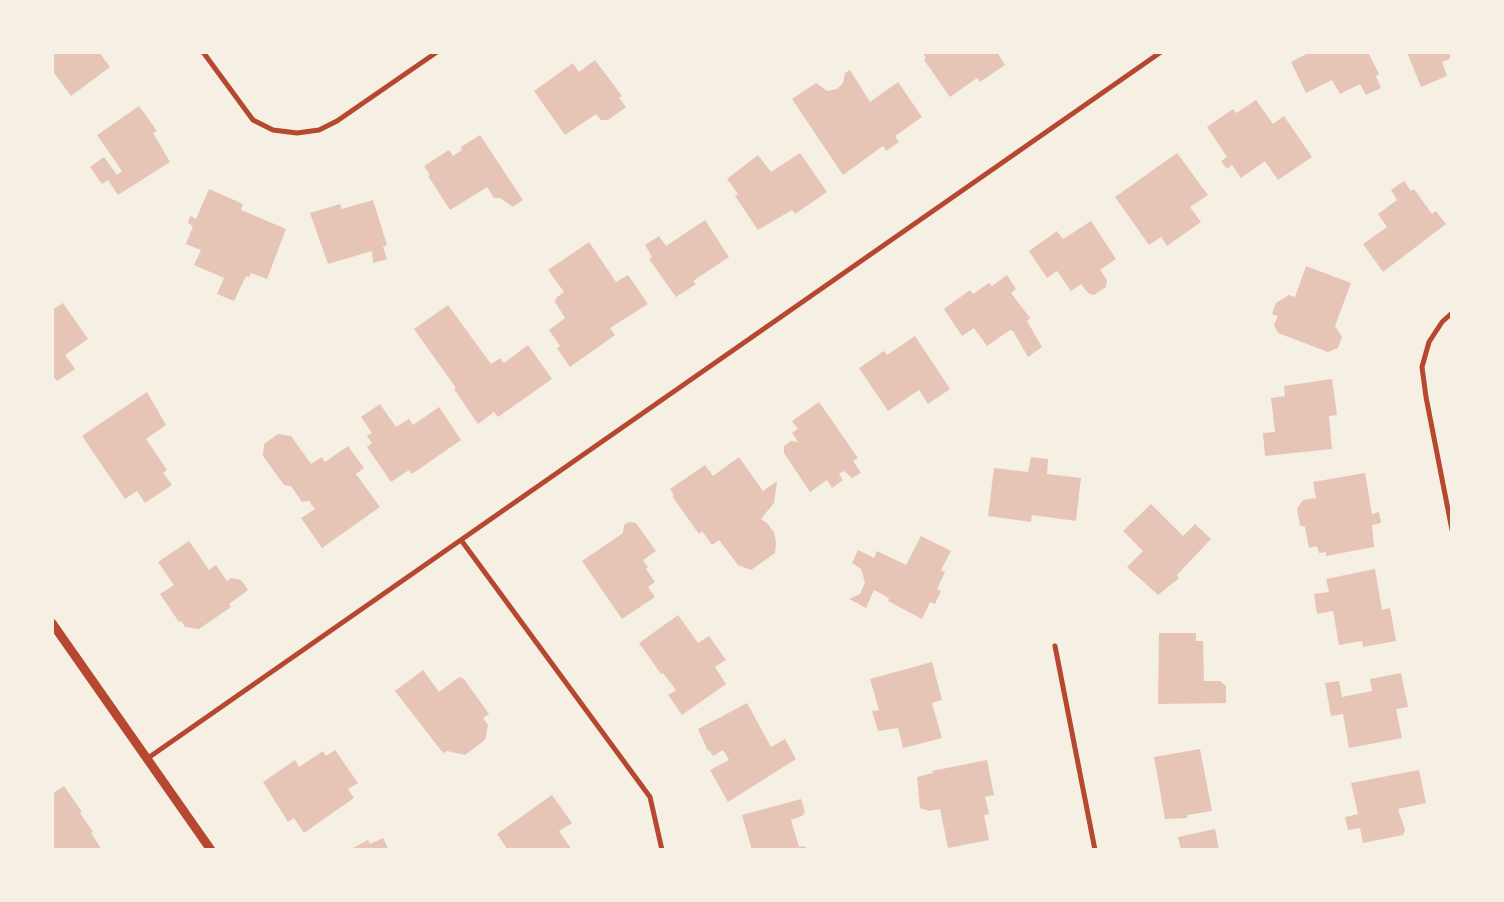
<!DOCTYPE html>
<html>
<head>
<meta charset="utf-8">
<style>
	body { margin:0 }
	#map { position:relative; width:1504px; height:902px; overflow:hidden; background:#f6efe4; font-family:"Roboto Condensed",sans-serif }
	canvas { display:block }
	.frame { position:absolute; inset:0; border:54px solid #f6efe4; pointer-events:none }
</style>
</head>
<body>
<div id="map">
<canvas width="1504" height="902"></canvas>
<div class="frame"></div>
</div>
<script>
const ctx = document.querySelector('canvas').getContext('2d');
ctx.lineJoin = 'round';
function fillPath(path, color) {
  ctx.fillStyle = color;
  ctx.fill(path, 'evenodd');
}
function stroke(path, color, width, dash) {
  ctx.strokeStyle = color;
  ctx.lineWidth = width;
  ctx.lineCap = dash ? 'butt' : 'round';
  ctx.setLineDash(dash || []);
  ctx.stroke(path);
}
fillPath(new Path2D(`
	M52 52H99L110 67 71 96 52 70Z
	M922 52H997L1005 65 980 82 977 78 950 97 924 60 926 58Z
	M1310 52H1368L1379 74 1376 76 1381 88 1366 95 1360 84 1340 94 1332 80 1306 93 1291 62Z
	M1407 52H1452V58L1442 62 1447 76 1421 87Z
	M595 60 622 96 619 98 626 107 608 120H601L596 114 565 135 534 91 573 63 579 72Z
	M850 70 870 102 898 82 922 117 895 136 899 142 886 151 883 146 843 175 792 99 816 83 827 91 837 89 843 83 845 73Z
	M1256 100 1273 124 1284 116 1312 157 1278 180 1265 161 1241 178 1232 165 1227 169 1221 161 1227 157 1207 127 1233 109 1236 113Z
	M139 106 157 131 153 133 170 162 118 195 108 180 102 184 90 167 104 157 117 175 122 171 97 135Z
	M480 135 523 200 513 207 500 198H494L487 187 450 210 428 176 430 175 424 166 449 150 453 156 462 150 461 147Z
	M800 153 827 192 795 214 792 210 758 230 735 196 738 194 727 179 758 155 771 172Z
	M1177 153 1208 195 1190 207 1201 222 1167 246 1161 237 1149 245 1115 197Z
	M1404 181 1411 191 1414 189 1432 214 1436 211 1446 224 1383 272 1363 244 1387 227 1378 214 1397 200 1391 190Z
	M209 189 243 204 241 210 286 229 267 279 251 273 249 277 246 276 234 301 217 294 224 278 194 265 201 250 186 244 193 226 188 223 190 216 196 219Z
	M373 200 387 245 383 247 387 259 373 263 372 251 328 264 310 213 340 204 342 209Z
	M705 220 729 257 693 281 696 284 676 297 649 259 652 257 645 245 659 236 666 246Z
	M1091 221 1116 259 1100 270 1107 280 1106 287 1094 295 1088 293 1081 284 1071 291 1057 271 1047 278 1029 251 1057 231 1063 239Z
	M589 242 616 282 628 275 648 304 610 328 615 335 570 367 557 348 560 346 549 330 565 318 555 302 556 298 564 292 548 270Z
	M1306 266 1351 283 1335 326 1342 337 1338 348 1328 352 1278 333 1274 325 1278 316 1272 314 1276 303 1289 295 1295 297Z
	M1007 275 1016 289 1011 293 1030 318 1027 321 1042 347 1028 357 1013 331 1010 330 987 346 974 328 962 336 944 309 970 290 973 294 989 283 992 286Z
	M63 303 88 339 65 355 75 369 57 381 52 375V310Z
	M448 305 491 364 500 358 504 363 528 345 552 379 498 417 494 412 478 424 454 389 456 388 414 329Z
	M915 336 950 389 928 404 919 390 888 411 859 368 884 351 887 355Z
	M1332 379 1337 415 1329 416 1332 449 1265 456 1263 433 1275 432 1271 398 1285 396 1284 386Z
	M147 392 166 425 146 439 167 470 163 473 172 485 145 503 137 491 125 499 82 436Z
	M819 402 858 458 853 461 861 473 852 478 844 471 839 474 843 480 832 488 827 480 810 492 784 453V446L791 441 798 442 792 433 798 429 792 421Z
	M380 404 396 427 409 419 413 425 439 407 461 440 412 474 409 470 391 482 367 447 372 443 367 436 372 433 361 417Z
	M278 434 291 436 311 464 322 457 325 462 348 446 364 468 356 474 380 507 322 548 301 518 315 509 309 501 302 502 291 486 284 485 263 456 264 444Z
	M739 457 763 491 777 481 774 503 761 519 767 523 774 532 776 543 775 553 751 570 738 565 719 540 712 545 702 531 699 534 672 496 674 495 670 489 705 465 713 476Z
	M1031 457 1048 459 1047 474 1081 478 1076 521 1032 515 1031 522 988 516 994 468 1028 472Z
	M1365 473 1372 514 1379 512 1381 523 1372 525 1374 547 1326 556V552L1319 553 1317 546 1309 548 1305 527 1300 525 1297 509 1303 500 1316 498 1313 482Z
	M1151 504 1183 536 1195 524 1211 539 1177 575 1179 578 1158 595 1127 567 1143 551 1123 531Z
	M629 522 636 523 656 551 643 560 648 567 646 569 655 582 648 587 655 597 622 619 582 561 623 533 624 525Z
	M921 536 951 551 941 570 945 572 937 589 941 591 935 604 930 602 922 619 888 601 889 598 874 590 866 608 849 599 860 594 865 582 861 569 852 563 858 550 874 558 877 551 906 565Z
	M189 541 209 570 216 565 227 581 231 578 241 580 248 590 229 604 231 607 199 629 185 627 181 621 179 622 160 594 174 585 158 562Z
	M1375 569 1382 610 1390 608 1396 641 1363 647 1362 641 1339 645 1333 611 1317 614 1314 594 1329 592 1326 579Z
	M678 615 698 643 709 636 726 660 715 667 726 684 682 715 668 695 676 690 663 673 661 674 639 643Z
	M1159 633H1196V641H1203L1204 681H1220L1226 686V703L1158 704Z
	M932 662 942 700 932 703 942 738 903 748 898 728 878 731 872 711 879 710 870 679Z
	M423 670 439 692 459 677 464 679 489 714 483 718 488 725 485 740 465 755 447 751 443 753 395 691Z
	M1401 673 1408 707 1396 709 1402 738 1349 748 1343 714 1331 716 1325 683 1339 681 1342 697 1372 691 1370 679Z
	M747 703 771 747 785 739 796 759 728 802 710 770 729 760 723 750 713 756 709 750 708 751 698 729Z
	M1200 749 1212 811 1187 815V818L1165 819 1154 757Z
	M335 750 358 783 348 789 354 798 304 833 294 818 288 822 263 782 295 760 299 767 323 751 326 756Z
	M987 760 994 795 985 797 989 814 984 815 989 840 948 848 940 809 929 811 920 808 917 777 933 773 932 771Z
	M1419 770 1426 803 1398 809 1405 830 1403 835 1363 843 1360 828 1348 830 1345 817 1358 814 1351 783Z
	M64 786 82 812 80 813 93 832 91 833 102 850H52V794Z
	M552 795 572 823 559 831 572 850H508L497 834Z
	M801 799 805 812 802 816 791 820 799 847 805 846 806 850H752L742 815Z
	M1215 829 1219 850H1181L1178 837Z
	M383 838 389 850H349L368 840 370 844Z`), '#e6c5b7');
stroke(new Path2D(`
	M203 52 253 120 273 130 297 133 319 130 337 121 437 52
	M1452 313 1442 322 1429 342 1422 367 1426 397 1452 530
	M461 540 650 797 662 850
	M1055 646 1095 850
	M148 758 1161 52`), '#b5482f', 5);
stroke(new Path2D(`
	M52 623 211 850`), '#b5482f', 9);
</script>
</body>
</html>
